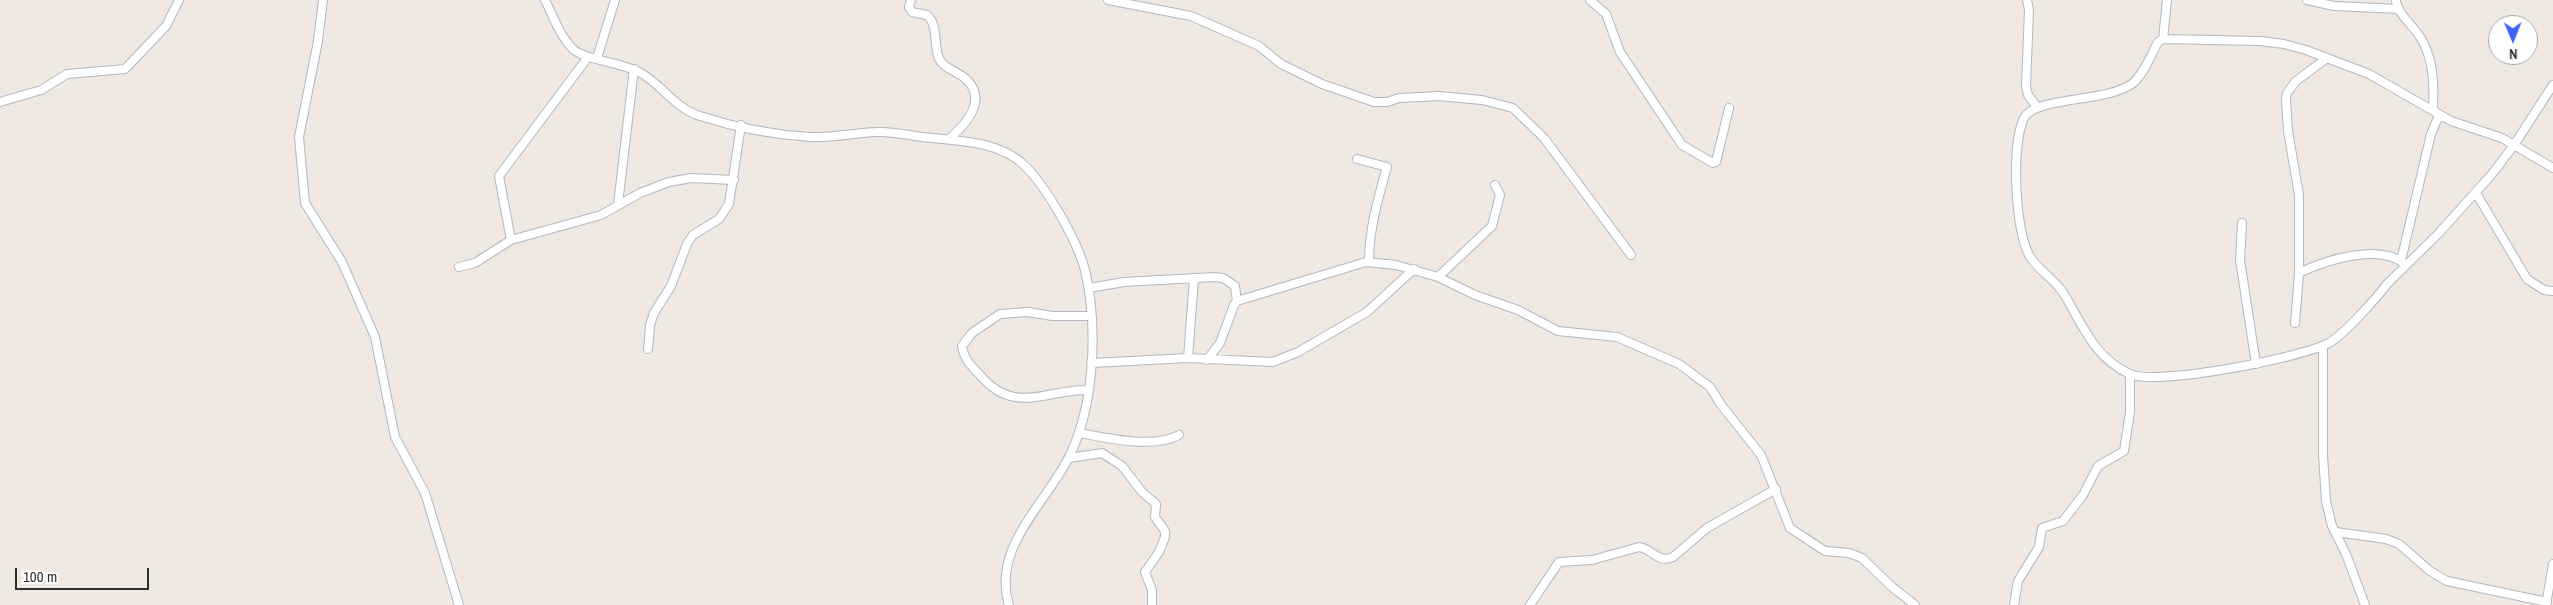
<!DOCTYPE html>
<html>
<head>
<meta charset="utf-8">
<style>
	body { margin:0 }
	#map { position:relative; width:2553px; height:605px; overflow:hidden; background:#efe9e1; font-family:"Archivo Narrow",sans-serif }
	canvas { display:block }
	.north { position:absolute; left:2488px; top:15px; width:50px; height:50px; box-sizing:border-box; background:#fff; border:1px solid #ababab; border-radius:50%; rotate:179deg; font-size:14px; font-weight:700; line-height:20px; text-align:center; color:#2e2e2e }
	.north::after { content:''; display:block; margin:auto; width:18px; height:22px; background:#4264fb; clip-path:polygon(50% 0,100% 100%,50% 72%,0 100%) }
	.scale { position:absolute; left:15px; top:568px; width:134px; height:22px; box-sizing:border-box; border:2px solid #2e2e2e; border-top:0; padding-left:6px; font-size:15px; line-height:18px; white-space:nowrap; color:#2e2e2e; -webkit-text-stroke:4px #fff; paint-order:stroke }
</style>
</head>
<body>
<div id="map">
<canvas width="2553" height="605"></canvas>
<div class="north">N</div>
<div class="scale">100 m</div>
</div>
<script>
const ctx = document.querySelector('canvas').getContext('2d');
ctx.lineJoin = 'round';
function stroke(path, color, width, dash) {
  ctx.strokeStyle = color;
  ctx.lineWidth = width;
  ctx.lineCap = dash ? 'butt' : 'round';
  ctx.setLineDash(dash || []);
  ctx.stroke(path);
}
const street = new Path2D(`
	M323 0 318 41 299 137 305 203 342 262 375 337 395 437 425 493 459 605
	M545 0C553 16 560 36 573 49 584 60 621 62 639 72 662 84 674 108 700 116 734 127 775 135 811 137 833 138 854 133 877 132 891 131 907 135 922 137 955 141 998 140 1024 165 1046 186 1077 240 1085 270 1098 325 1095 403 1070 455 1047 503 991 547 1009 605
	M911 0 909 7 912 12 927 15C938 25 934 43 938 56 942 69 958 71 967 80 988 101 965 125 949 139
	M1108 0 1191 16 1259 46 1281 64 1322 84 1374 102H1387L1399 98 1439 96 1482 100 1513 108 1544 138 1631 255
	M1590 0 1606 14 1620 52 1682 145 1713 163 1716 162 1729 108
	M2027 0 2029 10 2026 87 2028 95 2037 107
	M2307 0 2334 6 2399 9
	M2396 0C2397 15 2417 28 2423 42 2434 63 2434 87 2433 110
	M2163 39 2167 0
	M597 58 615 0
	M2553 85 2514 145 2492 174 2438 234 2387 284C2376 299 2343 335 2329 343 2300 358 2158 386 2130 374 2095 359 2082 324 2064 294 2055 279 2037 270 2029 255 2015 229 2011 145 2024 118 2035 96 2108 103 2133 83 2144 74 2151 55 2158 42L2163 39 2260 41 2284 44 2306 50 2369 74 2451 121 2502 138 2553 168
	M0 102 41 90 67 74 125 69 166 26 179 0
	M1357 159 1387 167C1378 199 1369 229 1369 262
	M2476 193 2527 279 2544 290 2553 291
	M618 204 634 69
	M2242 223 2240 260 2256 364
	M511 240 499 176 588 57
	M2401 261 2431 134 2439 115
	M459 267 475 263 511 240 601 215 640 193 669 182 691 178 734 180
	M2299 273C2326 260 2378 243 2405 264
	M1438 277 1492 226 1500 195 1495 185
	M1089 288 1124 282 1214 277 1223 278 1235 286 1237 301
	M2295 323 2299 273V195L2288 131 2286 99 2287 93 2296 81 2327 58
	M2323 346V455L2326 501 2332 526 2346 554 2365 605
	M648 349 650 325 654 313 671 286 687 244 693 235 719 219 729 204 741 125
	M1188 358 1194 278
	M1207 360 1220 343 1234 305 1237 301 1366 262 1396 265 1438 277 1475 295 1518 310 1558 331 1617 337 1679 364 1710 387 1722 406 1761 455 1790 528 1825 551 1849 553 1862 558 1892 587 1915 605
	M1091 363 1188 358 1273 362 1298 352 1367 312 1414 269
	M1088 390C1047 389 1014 416 980 375 971 366 964 359 962 346L972 333 1000 314 1028 312 1052 316H1091
	M1080 433C1106 438 1154 449 1179 435
	M1069 458 1102 453 1122 466 1142 492 1156 504 1155 517 1165 531V537L1159 552 1145 572 1152 590V605
	M2336 532 2386 539 2399 544 2430 571 2447 581 2547 602
	M1530 605 1559 562 1592 560 1639 547C1653 549 1658 564 1673 557L1707 528 1776 489
	M2014 605 2018 581 2039 547 2042 528 2063 521 2083 495 2098 466 2124 451 2130 412V374
	M2546 605 2553 564`);
stroke(street, '#b4b7c1', 10);
stroke(street, '#fff', 8);
</script>
</body>
</html>
